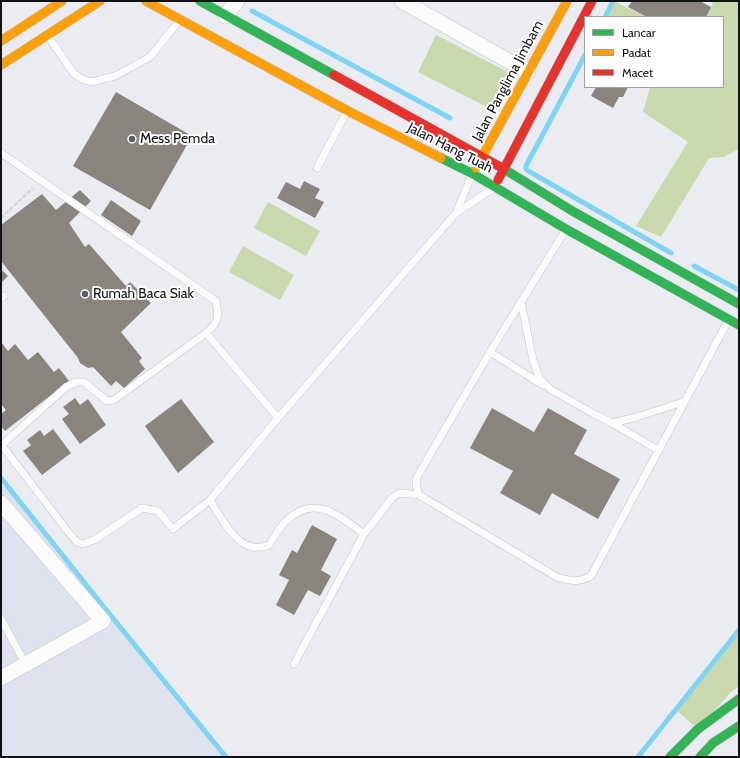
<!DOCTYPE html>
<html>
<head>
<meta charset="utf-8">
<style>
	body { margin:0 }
	#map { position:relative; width:740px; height:758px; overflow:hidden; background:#ebecf2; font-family:Cabin,sans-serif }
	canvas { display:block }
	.frame { position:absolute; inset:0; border:2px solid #111216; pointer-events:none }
	.legend { position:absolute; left:584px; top:16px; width:140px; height:72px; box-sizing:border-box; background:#fff; border:1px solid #a0a0a2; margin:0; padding:5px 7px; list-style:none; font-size:12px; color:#111216 }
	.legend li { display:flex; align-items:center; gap:8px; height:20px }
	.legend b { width:20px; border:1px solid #a0a0a2 }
</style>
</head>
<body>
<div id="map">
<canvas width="740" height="758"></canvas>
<div class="frame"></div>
<ul class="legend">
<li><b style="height:5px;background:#30b455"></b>Lancar</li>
<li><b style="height:5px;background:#ff9f0a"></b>Padat</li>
<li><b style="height:5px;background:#e5322d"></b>Macet</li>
</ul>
</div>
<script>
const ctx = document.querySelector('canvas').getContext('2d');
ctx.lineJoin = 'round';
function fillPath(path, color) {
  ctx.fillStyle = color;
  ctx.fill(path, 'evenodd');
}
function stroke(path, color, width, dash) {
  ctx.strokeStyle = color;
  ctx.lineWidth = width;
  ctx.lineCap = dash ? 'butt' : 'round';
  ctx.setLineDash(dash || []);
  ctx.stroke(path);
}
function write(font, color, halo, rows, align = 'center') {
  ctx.font = font + ' Cabin,sans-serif';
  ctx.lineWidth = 4;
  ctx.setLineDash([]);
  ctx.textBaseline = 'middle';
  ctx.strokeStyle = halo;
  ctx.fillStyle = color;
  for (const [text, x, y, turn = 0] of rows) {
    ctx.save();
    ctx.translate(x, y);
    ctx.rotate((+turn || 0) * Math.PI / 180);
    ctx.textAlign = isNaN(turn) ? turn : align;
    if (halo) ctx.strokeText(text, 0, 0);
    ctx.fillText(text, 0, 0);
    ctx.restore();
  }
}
fillPath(new Path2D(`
	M1 478 103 606 226 757H1Z`), '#dfe2ef');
fillPath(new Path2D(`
	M613 1 647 17H605Z
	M709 1H739V149L724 157 709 158 661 237 636 226 688 142 643 112 650 87H723V17H706L713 3Z
	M436 35 508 72 489 108 418 72Z
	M268 202 320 231 306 256 254 228Z
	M243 246 294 275 280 300 229 272Z
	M739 630V686L730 693 698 729 676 710Z`), '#c9d8ad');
stroke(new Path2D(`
	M252 11 450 118
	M605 17 613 1
	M585 55 526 166V169L530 172 671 253
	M694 266 739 290
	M1 478 103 606 226 757
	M638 757 739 630`), '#7fd4f6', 5);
fillPath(new Path2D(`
	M632 1H700L711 7 706 17H647L628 7Z
	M596 87H628L623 97H619L613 108 591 96Z
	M116 92 192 136 150 210 73 166Z
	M304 181 320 189 315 198 324 202 315 218 277 198 286 182 300 189Z
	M80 190 91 201 69 223 85 247 89 244 126 286 130 282 151 303 121 332 142 358 139 361 145 369 124 388 116 381 111 386 93 367 88 368 80 363 78 358 1 261V225L42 194 56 210Z
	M111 200 141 221 132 236 101 215Z
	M1 269 8 276 1 283Z
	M1 342 8 351 15 344 28 360 38 352 54 372 59 368 69 381 5 431 1 426V414L6 410 1 404Z
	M75 398 80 405 88 399 106 425 80 444 62 419 69 414 63 407Z
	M181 399 214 442 178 473 145 426Z
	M492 408 534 432 548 408 587 430 574 454 620 479 598 519 552 493 540 515 500 493 513 471 470 448Z
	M53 429 71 453 42 475 23 451 31 445 27 440 40 430 44 436Z
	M312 525 337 539 321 570 331 576 320 596 308 590 294 615 276 605 289 580 279 575 292 550 297 553Z`), '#89847d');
const lane = new Path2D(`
	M48 36 74 74 82 79 91 82 115 76 150 57 179 21
	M1 153 216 301C219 317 219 322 206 333L114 400 107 401 84 382H76L66 387 2 445
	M317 168 346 113
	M456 213 472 175
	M565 231 490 352 417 477 416 485 419 495 557 577C570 581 579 583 591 576L728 321
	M1 298 4 296
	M521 302 533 360 539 377 550 389 594 414 612 423 637 417 683 402
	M206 333 278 418
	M490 352 543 385
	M612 423 658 450
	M1 444 69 533 77 542 83 544 96 539 142 508 158 511 173 529 210 500
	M364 534C339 516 314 493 286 521 279 528 274 538 268 546 263 547 257 548 252 547 234 543 219 515 210 500L278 418 456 213 492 189
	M1 619 26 665
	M294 664 364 534 392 498 399 493 419 495`);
const street = new Path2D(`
	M402 1 528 72
	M225 16 237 1
	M1 503 103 621 1 678`);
const fast = new Path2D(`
	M200 1 334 75
	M441 158 473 174 566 229 739 325
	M504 169 574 212 739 304
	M670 757 698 729 739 699
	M700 757 713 743 739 726`);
const slow = new Path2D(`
	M146 1 348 111 441 158
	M1 41 62 1
	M1 65 100 1
	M476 168 567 1`);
const jam = new Path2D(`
	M334 75 504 169
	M498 180 592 1`);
stroke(lane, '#c3c4c9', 8);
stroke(street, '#c3c4c9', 16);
stroke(fast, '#c3c4c9', 10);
stroke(slow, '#c3c4c9', 10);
stroke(jam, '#c3c4c9', 10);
stroke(new Path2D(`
	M1 218 33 188`), '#d6d7d8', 2.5, [4, 2]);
stroke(lane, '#fcfcfd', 7);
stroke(street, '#fcfcfd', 15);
stroke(fast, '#30b455', 9);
stroke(slow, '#ff9f0a', 9);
stroke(jam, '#e5322d', 9);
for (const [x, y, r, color] of [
	[132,139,4,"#5d5e63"],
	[85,294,4,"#5d5e63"]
]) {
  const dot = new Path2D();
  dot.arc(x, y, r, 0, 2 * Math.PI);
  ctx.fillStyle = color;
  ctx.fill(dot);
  stroke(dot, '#fff', 1.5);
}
write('14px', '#111216', '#fff', [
	["Jalan Panglima Jimbam",508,81,-62],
	["Jalan Hang Tuah",450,148,27]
]);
write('14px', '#111216', '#fff', [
	["Mess Pemda",140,139],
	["Rumah Baca Siak",93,294]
], 'left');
</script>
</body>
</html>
